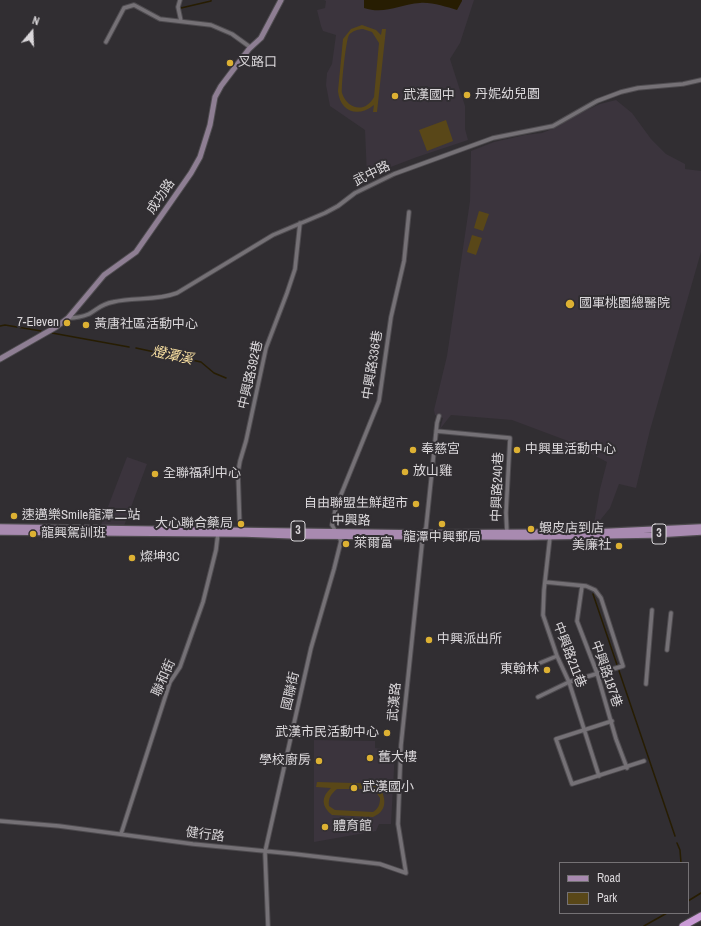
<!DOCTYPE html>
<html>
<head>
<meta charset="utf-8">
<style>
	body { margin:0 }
	#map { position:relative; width:701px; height:926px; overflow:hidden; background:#312e32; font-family:"Archivo Narrow",sans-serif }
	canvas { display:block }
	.legend { position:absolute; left:559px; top:862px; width:130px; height:52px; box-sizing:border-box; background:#312e32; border:1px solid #757275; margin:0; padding:5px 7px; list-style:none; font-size:12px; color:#dad7da }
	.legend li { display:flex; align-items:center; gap:8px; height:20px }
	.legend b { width:20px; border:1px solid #757275 }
	.north { position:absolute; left:12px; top:12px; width:40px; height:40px; -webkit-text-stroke:3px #312e32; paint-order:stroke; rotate:19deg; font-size:11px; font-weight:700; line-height:16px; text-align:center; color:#dad7da }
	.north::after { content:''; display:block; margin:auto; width:14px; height:18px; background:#dad7da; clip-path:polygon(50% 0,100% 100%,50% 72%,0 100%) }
</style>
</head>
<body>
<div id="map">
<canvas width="701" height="926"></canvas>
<ul class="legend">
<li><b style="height:5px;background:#a88ab0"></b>Road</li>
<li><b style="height:11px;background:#594718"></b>Park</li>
</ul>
<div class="north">N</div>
</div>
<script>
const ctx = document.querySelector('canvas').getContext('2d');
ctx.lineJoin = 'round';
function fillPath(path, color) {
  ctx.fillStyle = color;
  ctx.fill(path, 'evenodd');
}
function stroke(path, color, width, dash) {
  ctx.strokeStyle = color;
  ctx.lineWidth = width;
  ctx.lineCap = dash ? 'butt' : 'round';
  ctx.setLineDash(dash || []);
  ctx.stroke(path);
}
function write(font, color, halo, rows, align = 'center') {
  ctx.font = font + ' "Archivo Narrow","Noto Sans TC",sans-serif';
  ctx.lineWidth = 4;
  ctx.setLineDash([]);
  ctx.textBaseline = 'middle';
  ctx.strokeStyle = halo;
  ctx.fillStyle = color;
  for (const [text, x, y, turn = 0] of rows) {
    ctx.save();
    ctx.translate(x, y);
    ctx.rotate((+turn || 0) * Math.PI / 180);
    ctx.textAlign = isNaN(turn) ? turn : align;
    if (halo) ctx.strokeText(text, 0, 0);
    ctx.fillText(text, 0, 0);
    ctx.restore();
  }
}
fillPath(new Path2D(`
	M324 0H474L460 43 450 59 465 106V129L468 140 417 157 367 176 365 130 330 106 326 85 327 73 332 64 336 35 323 31 321 26 317 10 325 8 326 1Z
	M616 100 632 113 651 139 666 154 685 164V169L701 171V252L650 430 636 488 619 484 610 508 593 529 600 489 607 462 584 450V447L512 420 451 415 440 429 443 418 435 415 434 410 447 356 470 201 471 151 494 142 525 135 542 133 557 127 578 114 600 104Z
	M127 457 147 464 124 526 101 525Z
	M314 740 375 741V748L395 751 391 824H379L376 831 314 842Z`), '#3b343d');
fillPath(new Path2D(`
	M362 25 376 30 381 35 382 29H386L377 112H373L374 105C358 118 340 112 338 91L343 39 351 29ZM363 29 372 32 379 43 374 97C365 114 347 109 342 93 341 87 346 39 349 35 352 31 359 29 363 29Z
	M446 120 453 141 427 151 419 130Z
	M479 211 489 214 483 231 474 228Z
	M472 235 482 238 476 255 467 252Z
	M317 782 390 784V788L381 789C386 800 387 811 373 817L332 815C321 806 321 797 331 788L316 787ZM337 789H371L376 792 380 798C380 805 378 809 373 812L335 810 329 806C328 798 331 794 337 789Z`), '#594718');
fillPath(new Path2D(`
	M364 0H462V1L457 10C446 7 432 2 420 3 400 4 385 15 364 8Z`), '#271d02');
stroke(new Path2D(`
	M181 8 211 1V0
	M0 326 5 325 41 331
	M52 333 129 347
	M136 348 201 362 214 373 226 378
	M593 594 675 836
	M677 843 680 850 681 863
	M688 901 701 893
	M644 926 667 913`), '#271d02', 1.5);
const street = new Path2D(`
	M180 0 178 7 181 21
	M106 42 124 8 134 5 160 19 211 25 232 34 250 47
	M68 318C75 318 82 317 89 314 98 309 101 304 113 302 134 297 156 301 177 293L273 235 325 213 338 206 355 193 394 174 493 138 553 126 597 101 621 92 638 88 683 84 701 80
	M436 431 510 438 506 513 507 533
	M240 531 238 472 240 461 246 441 266 348 287 293 295 269 300 223
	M550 537 544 590 543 615 557 656 569 682 599 776
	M582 586 577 621 597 673 616 739 627 768
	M667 650 671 613
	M540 663 557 656
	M646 684 652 610
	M538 697 569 682 623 666 601 598 595 590 586 586 545 582
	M612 721 556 739 572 784 644 761
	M0 821 59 826 193 844 295 854 380 864 406 873 398 824 401 745 422 544 420 537 426 528 437 423 439 416
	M121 834 170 682 180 667 203 602 216 550 218 533
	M268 926 265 852 311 648 334 569 341 541 332 525 336 507 379 401 391 317 404 261 409 212`);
const secondary = new Path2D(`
	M0 359 56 327 68 318 104 275 136 252 191 173 200 157 210 125 215 97 221 86 249 49 261 38 281 0`);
const primary = new Path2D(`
	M0 527 417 533 595 532 701 527
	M0 532 246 534 298 536 528 537 652 535 701 532`);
const highway = new Path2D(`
	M683 926 701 916`);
stroke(street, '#4f4c50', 5.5);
stroke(secondary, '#4f4c50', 7);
stroke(primary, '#4f4c50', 8);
stroke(highway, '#4f4c50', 9);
stroke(street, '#757176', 3.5);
stroke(secondary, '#8e7e93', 5);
stroke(primary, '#a88ab0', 5.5);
stroke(highway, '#ca9bd6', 7);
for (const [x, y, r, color] of [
	[230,63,4,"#ddb133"],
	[467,95,4,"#ddb133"],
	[395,96,4,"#ddb133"],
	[570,304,5,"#ddb133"],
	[67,323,4,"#ddb133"],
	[86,325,4,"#ddb133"],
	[413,450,4,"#ddb133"],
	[517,450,4,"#ddb133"],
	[405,472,4,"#ddb133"],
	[155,474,4,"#ddb133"],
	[416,504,4,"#ddb133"],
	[14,516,4,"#ddb133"],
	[241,524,4,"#ddb133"],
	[442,524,4,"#ddb133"],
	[531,529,4,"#ddb133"],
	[33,534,4,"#ddb133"],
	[346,544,4,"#ddb133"],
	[619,546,4,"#ddb133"],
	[132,558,4,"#ddb133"],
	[429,640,4,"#ddb133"],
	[547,670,4,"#ddb133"],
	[387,733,4,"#ddb133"],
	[370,758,4,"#ddb133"],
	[319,761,4,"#ddb133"],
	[354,788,4,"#ddb133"],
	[325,827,4,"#ddb133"]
]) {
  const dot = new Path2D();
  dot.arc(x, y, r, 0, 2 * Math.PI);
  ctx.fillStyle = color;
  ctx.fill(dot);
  stroke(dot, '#312e32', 1.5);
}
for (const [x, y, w] of [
	[298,531,14],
	[659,534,14]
]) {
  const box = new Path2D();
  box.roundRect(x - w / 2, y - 10, w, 20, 3);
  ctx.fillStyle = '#312e32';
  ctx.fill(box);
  stroke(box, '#dad7da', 1);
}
write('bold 12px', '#dad7da', null, [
	["3",298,531],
	["3",659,534]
]);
write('13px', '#dad7da', '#312e32', [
	["叉路口",238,63],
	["丹妮幼兒園",475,95],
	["武漢國中",403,96],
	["國軍桃園總醫院",579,304],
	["7-Eleven",59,323,"right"],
	["黃唐社區活動中心",94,325],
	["奉慈宮",421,450],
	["中興里活動中心",525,450],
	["放山雞",413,472],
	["全聯福利中心",163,474],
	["自由聯盟生鮮超市",408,504,"right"],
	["速邁樂Smile龍潭二站",22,516],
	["大心聯合藥局",233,524,"right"],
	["蝦皮店到店",539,529],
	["龍興駕訓班",41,534],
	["龍潭中興郵局",442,538,"center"],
	["萊爾富",354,544],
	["美廉社",611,546,"right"],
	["燦坤3C",140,558],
	["中興派出所",437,640],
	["東翰林",539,670,"right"],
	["武漢市民活動中心",379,733,"right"],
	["舊大樓",378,758],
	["學校廚房",311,761,"right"],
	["武漢國小",362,788],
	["體育館",333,827]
], 'left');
write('13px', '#dad7da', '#312e32', [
	["武中路",372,174,-26],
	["成功路",161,197,-56],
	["中興路336巷",373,365,-81],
	["中興路392巷",251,375,-77],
	["中興路240巷",498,487,-88],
	["中興路",351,521,1],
	["中興路211巷",569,655,69],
	["中興路187巷",606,674,71],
	["聯和街",164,678,-66],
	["國聯街",291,691,-77],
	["武漢路",395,702,-85],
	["健行路",205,835,7]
]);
write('italic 14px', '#fae1a2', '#312e32', [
	["燈潭溪",172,356,12]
]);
</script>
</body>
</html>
